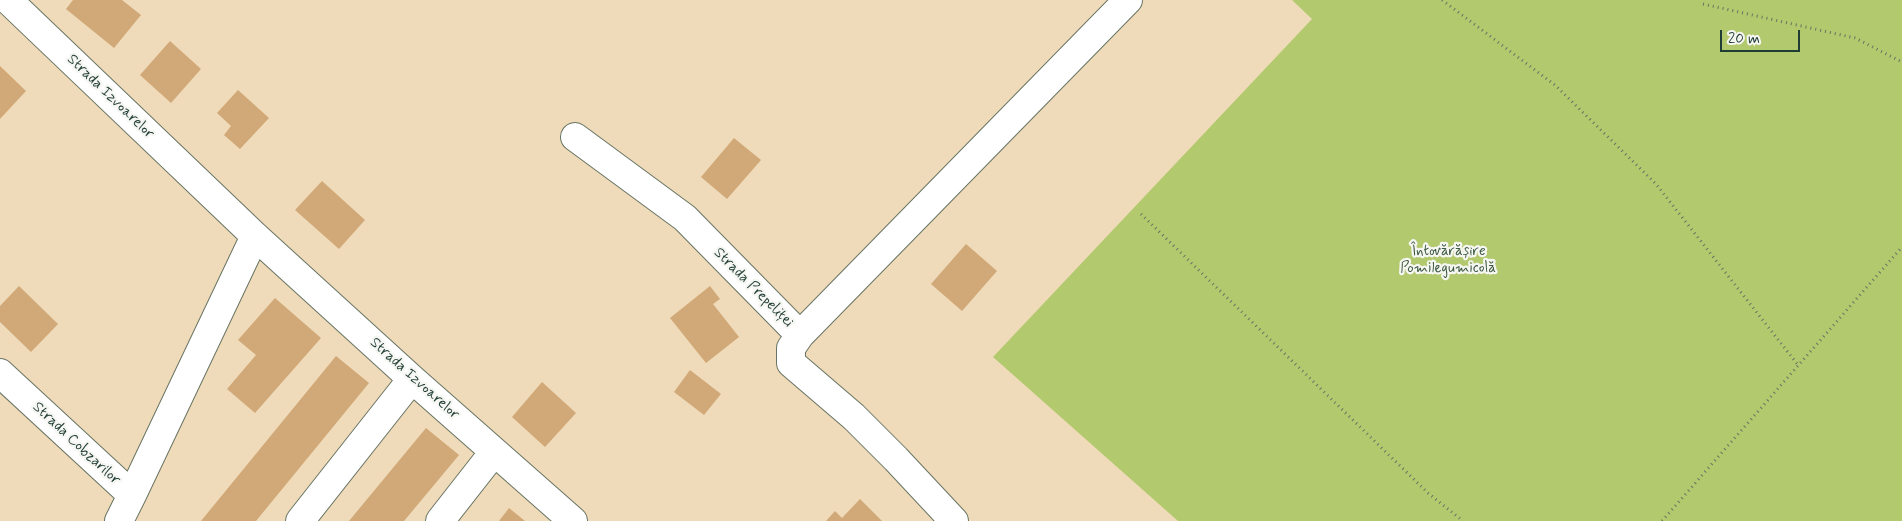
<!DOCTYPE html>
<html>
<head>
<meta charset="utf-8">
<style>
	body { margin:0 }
	#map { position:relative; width:1902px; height:521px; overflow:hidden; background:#efdbb9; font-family:Mynerve,sans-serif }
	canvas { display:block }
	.scale { position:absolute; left:1720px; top:30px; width:80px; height:22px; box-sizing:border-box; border:2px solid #1f3d34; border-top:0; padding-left:6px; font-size:15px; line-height:18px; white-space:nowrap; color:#1f3d34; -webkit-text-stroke:4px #f6f6f2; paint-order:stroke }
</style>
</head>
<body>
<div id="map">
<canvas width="1902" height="521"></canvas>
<div class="scale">20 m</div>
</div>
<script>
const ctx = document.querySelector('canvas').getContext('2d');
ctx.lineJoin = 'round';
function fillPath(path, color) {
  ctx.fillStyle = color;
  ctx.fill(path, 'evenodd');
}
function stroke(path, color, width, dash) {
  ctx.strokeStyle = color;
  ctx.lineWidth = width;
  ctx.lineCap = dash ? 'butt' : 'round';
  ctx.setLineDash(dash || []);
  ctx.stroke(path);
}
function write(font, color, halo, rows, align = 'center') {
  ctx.font = font + ' Mynerve,sans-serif';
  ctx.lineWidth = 4.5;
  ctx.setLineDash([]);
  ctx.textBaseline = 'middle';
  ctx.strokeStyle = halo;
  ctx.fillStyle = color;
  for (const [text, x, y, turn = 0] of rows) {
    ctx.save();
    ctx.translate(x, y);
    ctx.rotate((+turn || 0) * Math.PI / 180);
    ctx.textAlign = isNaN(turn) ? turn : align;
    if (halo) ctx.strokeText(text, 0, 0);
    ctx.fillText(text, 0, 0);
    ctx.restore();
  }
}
fillPath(new Path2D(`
	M1292 0H1902V521H1178L993 357 1312 19Z`), '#b2c96e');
fillPath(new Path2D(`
	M73 0H122L141 15 114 48 66 9Z
	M170 41 201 69 171 103 140 75Z
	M0 66 26 91 0 119Z
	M238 90 269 118 240 149 224 135 231 126 217 113Z
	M734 138 761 160 727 199 701 177Z
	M322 181 365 220 339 249 295 210Z
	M966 244 997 271 962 311 931 284Z
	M19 286 58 324 31 352 0 322V306Z
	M710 286 720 299 713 304 739 337 706 363 670 318Z
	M275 298 321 338 255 413 227 389 256 355 238 340Z
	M336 356 369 383 256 521H201Z
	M690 370 721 394 704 415 674 392Z
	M542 382 576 413 545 447 512 417Z
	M426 428 459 455 404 521H349Z
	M860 499 882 521H826L835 511 842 518Z
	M509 508 525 521H499Z`), '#d1a877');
const minor = new Path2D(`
	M8 0 255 236 412 379 573 521
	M575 137 685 218 800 335 791 348V363L854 417 896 459 954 521
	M800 335 1128 0
	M0 373 132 495 119 521
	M132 495 255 236
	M300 521 412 379
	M440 521 494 452`);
stroke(minor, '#687463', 30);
stroke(new Path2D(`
	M1442 0 1555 85 1656 184 1798 365
	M1703 4 1855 38 1902 62
	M1141 214 1428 493 1463 521
	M1662 521 1902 247`), '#687463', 3, [1, 4]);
stroke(minor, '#fff', 28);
write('15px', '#1f3d34', '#f6f6f2', [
	["Strada Izvoarelor",110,97,44],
	["Strada Prepeliței",753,288,45],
	["Strada Izvoarelor",414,379,42],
	["Strada Cobzarilor",76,444,43]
]);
write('15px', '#3c5940', '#f6f6f2', [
	["Întovărășire",1448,252],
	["Pomilegumicolă",1448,269]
]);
</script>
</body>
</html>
